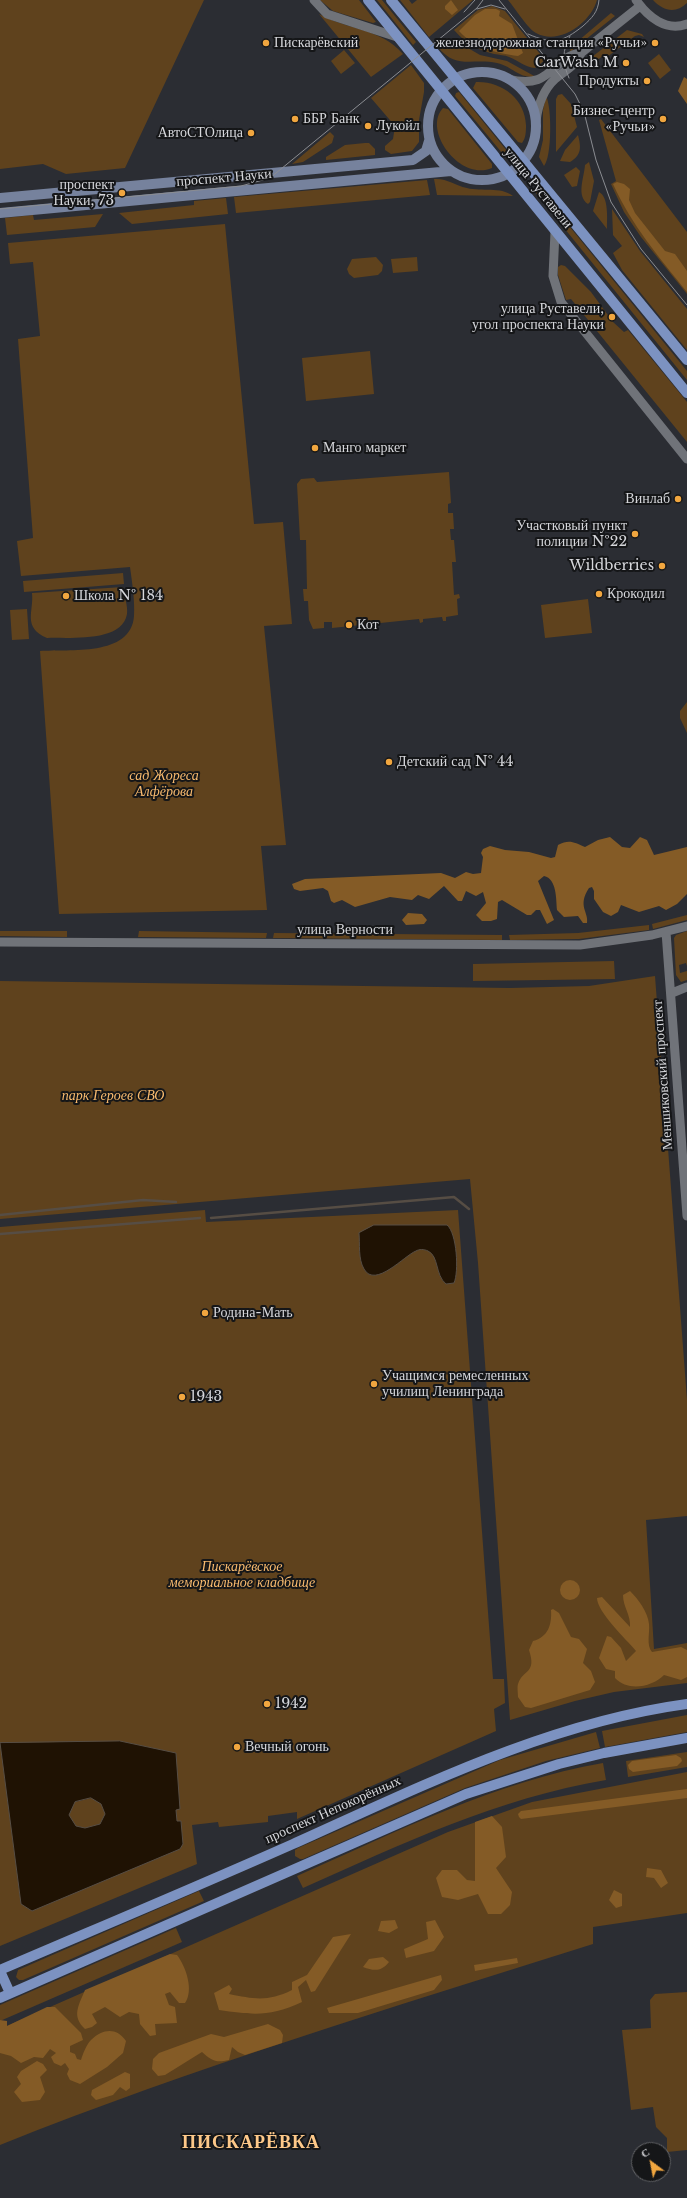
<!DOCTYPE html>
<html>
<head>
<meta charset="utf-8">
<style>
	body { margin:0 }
	#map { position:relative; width:687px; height:2198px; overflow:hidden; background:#2b2d33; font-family:"Libre Baskerville",serif }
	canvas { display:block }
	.north { position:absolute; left:631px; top:2142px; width:40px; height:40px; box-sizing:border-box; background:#151618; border:1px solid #626366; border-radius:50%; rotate:328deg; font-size:11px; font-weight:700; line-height:16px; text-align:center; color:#d6d7db }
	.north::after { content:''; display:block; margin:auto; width:14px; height:18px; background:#f1a63f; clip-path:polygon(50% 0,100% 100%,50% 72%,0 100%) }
</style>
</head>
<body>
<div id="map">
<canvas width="687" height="2198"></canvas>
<div class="north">С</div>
</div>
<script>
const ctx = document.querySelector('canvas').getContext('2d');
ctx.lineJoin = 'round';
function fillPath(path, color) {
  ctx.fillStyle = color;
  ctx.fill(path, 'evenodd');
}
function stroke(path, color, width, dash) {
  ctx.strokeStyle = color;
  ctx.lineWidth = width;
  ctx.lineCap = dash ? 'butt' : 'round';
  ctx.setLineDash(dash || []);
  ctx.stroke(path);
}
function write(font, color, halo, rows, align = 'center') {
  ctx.font = font + ' "Libre Baskerville",serif';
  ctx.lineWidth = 4;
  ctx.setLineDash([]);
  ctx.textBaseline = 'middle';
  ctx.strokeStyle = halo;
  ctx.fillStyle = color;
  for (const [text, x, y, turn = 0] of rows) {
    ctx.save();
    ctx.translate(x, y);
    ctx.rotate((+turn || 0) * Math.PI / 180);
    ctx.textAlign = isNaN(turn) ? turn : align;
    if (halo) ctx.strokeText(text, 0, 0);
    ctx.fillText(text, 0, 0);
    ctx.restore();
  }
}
fillPath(new Path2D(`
	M0 0H204L125 168 66 174 43 164 0 169Z
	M320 0H359L376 22 373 23 333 11Z
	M377 0H382L416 42 413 45Z
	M400 0H409L412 4 417 0H473L429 37Z
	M508 0H597C591 22 560 46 536 33 528 29 515 8 508 0Z
	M653 0H687V3C676 14 663 11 653 0Z
	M492 6 505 11 545 60 535 68C525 67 519 61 509 57 505 55 499 55 494 54 478 50 465 43 454 30L478 10Z
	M611 13 615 16 570 52 571 47Z
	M319 14C347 30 381 28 403 54L371 77Z
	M627 30 642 34 644 37 639 35 635 36 607 57 604 55 588 67 584 63Z
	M451 40 456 41 480 55 507 61 536 77C517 78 514 67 497 63 472 58 456 70 438 47Z
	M344 50 355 63 341 74 331 61Z
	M659 54 671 70 660 79 648 63Z
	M411 65 424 83V92L419 120V142L412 151 391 154 385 150V146L393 139 395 126 371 98Z
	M476 82C502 81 525 99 526 125 526 131 526 138 522 143L518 142 473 88Z
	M459 92 511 156 510 159H507L455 96 456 93Z
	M562 94 571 104 577 127 556 152V99L558 95Z
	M546 96C552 107 552 157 544 166L539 157 543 140V110Z
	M443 108 448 109 492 164V168C460 182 422 130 443 108Z
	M601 119 687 232V294L641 237 624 212 611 184 616 181 599 120Z
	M330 132 334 136 332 143 303 162 292 164Z
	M578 135C581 147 582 155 570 162L560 161 565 150Z
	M365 143H369L375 149V155L326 160V157L345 145Z
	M589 162 594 181 590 202 588 204C576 196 584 178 585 165Z
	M576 167 580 171 577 186 572 187 564 175Z
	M434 179C447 178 454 185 467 188 482 192 500 186 513 196L437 195Z
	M427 180 430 195 236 213 234 197Z
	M539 189 687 371V380L535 192Z
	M599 192C609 197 607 219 607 229L593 211Z
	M226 198 228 214 132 224 119 213 194 205V201Z
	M612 209 640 251 687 309V350L622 270 613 253 622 246 613 235Z
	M103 214 95 227 7 235 5 218 33 215 34 220Z
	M225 224 254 524 283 522 292 624 264 626 286 845 261 846 267 910 59 914 40 651C69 649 131 657 134 616 135 600 132 582 130 567L21 576 17 541 33 538 18 339 40 336 33 262 10 264 8 243Z
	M376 257 383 265 382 271 378 275 354 278 349 274 347 269 352 259Z
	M417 257 418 271 393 273 391 259Z
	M561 265 565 266 591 292 613 322 624 332 628 330 687 402V442L571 299 566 300 558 275V267Z
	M370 351 374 394 306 401 302 358Z
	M449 472 451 503 448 504V513H453L454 529H450L451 540H454L456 562H452L454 595 459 594 460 598 457 599 458 615 446 617V621H443L442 617 423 619V622L420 623 419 619 332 628V622H324V628L313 629 309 620 308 601H304L303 589H307L306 540H300L297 484 301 479 314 478 317 482Z
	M123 573 124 584 24 592 23 581Z
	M123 587C124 595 128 606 127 614 122 643 69 637 47 638 22 627 34 612 32 593Z
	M588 599 592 633 545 638 541 605Z
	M27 609 29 639 12 640 10 610Z
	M687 702V733L680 718V711Z
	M687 915V920L653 929 652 924Z
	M649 925V930L579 939 510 940 509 935 578 933Z
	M0 931H67V937L0 936Z
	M139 931 267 933 266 938 138 937Z
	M687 931V966L686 963 679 965 680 973 687 971V980L681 982 676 975 674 938 676 935Z
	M274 933 502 935V940L273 938Z
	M614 961 615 979 473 981V964Z
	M655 976 687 1400V1516L646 1520 654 1649 687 1643V1683L614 1692 575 1701 510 1720 478 1263 470 1179 0 1219V981L510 988 589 986Z
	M205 1210 206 1222 458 1210 493 1679H504L505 1703 494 1709 496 1731 297 1819V1812L268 1816V1822L219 1827 218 1822 192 1825 197 1864 0 1946V1227Z
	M687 1715V1732L605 1747 602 1731Z
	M596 1732 600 1748 546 1761 465 1788 303 1859H300L295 1856V1850L298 1848 500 1760Z
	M687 1752V1767L628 1777 626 1761Z
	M603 1763 606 1780C498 1798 402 1844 303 1888L297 1876C394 1833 497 1781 603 1763Z
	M687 1772V1913L593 1927V1944C394 2007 194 2067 0 2145V2029L448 1832 532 1802Z
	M199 1891 204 1901 23 1980H19L16 1977 18 1970Z
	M176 1928 182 1942 0 2021V2005Z
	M687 1992V2150L667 2152V2138L656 2127 653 2107 631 2110 622 2030 651 2028 650 2000 655 1994Z`), '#5f421d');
fillPath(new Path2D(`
	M451 0 458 10 452 15 445 9V6Z
	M485 9H496L500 11 499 16 512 24 523 53 518 56C496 53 474 48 459 31L475 15Z
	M684 77 687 79V104L678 91Z
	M617 182 624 184 630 189 629 200 635 213 665 251 675 254 687 271V292C659 257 632 226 613 184Z
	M610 837 622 847 630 848 640 837 647 840 654 855 687 847V894L677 904 666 910 659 906 639 912 621 905 618 912 611 916 603 912 594 899V891L592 887 589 888C577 906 589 912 587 923H583L578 916 564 917 557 910C556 899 557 879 544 876L538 881 554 920 547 924 540 910H536L531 915H527L502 900 498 902 497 919 491 921H482L476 915 486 903 483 892 476 896 466 891 462 901H458L444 886 429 899 418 895 412 900 390 897 355 907 342 900 334 903 331 901 328 891 323 888 300 891 294 889 292 884 305 879 441 873 455 878 466 872 473 874 481 873 483 857 481 853 483 849 490 846 505 850 529 852 551 858 555 857 558 845C569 839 574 842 585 847L598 840Z
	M408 913 422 914 427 920 424 924 406 925 402 920Z
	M560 1590a10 10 0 1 1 20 0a10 10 0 1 1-20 0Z
	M630 1591C638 1599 648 1612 649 1624 650 1633 646 1645 652 1652L681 1647 687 1650V1677L681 1680 664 1675C652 1687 628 1692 615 1678V1671L606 1669 599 1658 607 1636 611 1637 621 1648 626 1661 636 1651C626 1639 597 1612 597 1598L602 1597 630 1627C631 1615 623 1607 623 1595Z
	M553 1609 559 1613 571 1637 579 1639 587 1649 583 1663 591 1671 595 1682 590 1690 531 1708 525 1707 518 1697C518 1693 517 1687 518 1684 523 1669 537 1674 529 1650L533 1641C548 1637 552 1625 551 1610Z
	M676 1755 681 1758 682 1761 677 1766 633 1772 629 1769 628 1765 632 1761Z
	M687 1789V1798L521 1819 519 1817 518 1814 521 1811Z
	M492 1816 502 1827 506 1857 496 1868 512 1892 510 1905 501 1914H488L478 1894 458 1900 442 1897 436 1878 442 1870H457L467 1880 475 1881V1822Z
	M647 1868 661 1870 668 1883 661 1888 654 1878 646 1877Z
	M614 1890 622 1894V1906L616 1908 609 1900Z
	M395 1920 398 1928 389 1933 378 1931 381 1921Z
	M435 1920 444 1937 434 1951 406 1958 404 1949 428 1939 426 1922Z
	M351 1934 315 1991 311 1992 306 1980 298 1987 302 2002C270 2017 253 2015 219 2010L214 1993 229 1985 232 1989 229 1994C254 1999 268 2002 292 1990V1982L307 1975 333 1937Z
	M170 1954 177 1955C186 1967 194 1990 185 2003H179L170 1992 165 1994 169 2005 175 2007 177 2023 155 2024 156 2035 150 2036 140 2024 139 2014 129 2012 120 2017 105 2007 92 2014 97 2023 92 2027 85 2029C71 2016 79 2005 85 1990Z
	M383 1957 389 1962C381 1972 374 1971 363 1967L369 1959Z
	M517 1958 518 1963 475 1971 474 1965Z
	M441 1975 442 1980 434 1990 358 2013H329L327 2008Z
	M47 2007H55L81 2033 83 2040 70 2046V2052L75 2054 77 2059 81 2060C83 2054 86 2045 91 2040 103 2029 116 2027 126 2041L123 2053 107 2067 80 2084 70 2080 67 2074 69 2069 65 2063 61 2066 54 2063 51 2057 56 2053 50 2049 43 2058 34 2057 21 2063 11 2056 0 2053V2020L7 2021V2026Z
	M268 2024 280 2030 283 2035 282 2043 245 2055 238 2052 232 2047 229 2060C216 2063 212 2061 202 2052L165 2075 158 2076 152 2069 153 2059 159 2053 211 2034 224 2037Z
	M37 2061 43 2064 47 2070 40 2077 45 2092 40 2100 22 2102 14 2092 21 2084 17 2077 21 2071Z
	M125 2072 130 2074V2088L126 2091 120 2087 113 2095 96 2100 91 2095 92 2090Z`), '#845b26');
const water = new Path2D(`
	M374 1225H447C457 1233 459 1272 454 1283L446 1284C435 1275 439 1256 428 1251 424 1249 419 1249 416 1251 405 1255 375 1289 364 1269 358 1259 360 1244 359 1233Z
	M120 1741 176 1753 180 1809 176 1810 177 1821H181L183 1844 180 1849 32 1911 21 1904 0 1743ZM91 1798 101 1804 105 1814 100 1824 85 1828 76 1826 69 1815 75 1802Z`);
fillPath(water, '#1f1203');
stroke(water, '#564d44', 1);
stroke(new Path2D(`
	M0 1215 143 1200 176 1202
	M211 1218 454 1197 469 1209
	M0 1234 200 1218`), '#564d44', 2.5);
stroke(new Path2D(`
	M314 0 327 14 397 37
	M636 0C648 17 666 32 687 24
	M508 79C553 91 551 57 581 53L640 6
	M536 121C538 105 543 90 555 79 564 71 577 65 581 53
	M555 232 553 276 561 302 687 459
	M666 932 687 1216
	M0 942 580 945 652 935 687 926
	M672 993 687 987`), '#707379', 9);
stroke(new Path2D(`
	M428 126a54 54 0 1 1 108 0a54 54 0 1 1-108 0Z
	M0 198 413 160 426 151 429 141
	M0 213 451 171`), '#76829d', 10);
stroke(new Path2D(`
	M368 0 687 393
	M391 0 687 360
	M0 1970C98 1928 196 1887 293 1844 420 1787 547 1723 687 1704
	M0 1971 10 1993
	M0 1998 466 1794 559 1764 604 1753 687 1738`), '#7c92c1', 10);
stroke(new Path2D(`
	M499 0 575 94 584 112 596 160 611 202 641 249 687 305
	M477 9 491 5 505 9
	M464 12 475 0
	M528 34C553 45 563 42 583 26 592 18 598 12 599 0
	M569 78C562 62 562 51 570 36
	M0 209 241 186 270 178 477 8 483 0`), '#8b8d92', 1);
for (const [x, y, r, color] of [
	[266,43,4,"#f1a63f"],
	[655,43,4,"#f1a63f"],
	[626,63,4,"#f1a63f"],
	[647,81,4,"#f1a63f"],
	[295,119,4,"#f1a63f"],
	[663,119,4,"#f1a63f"],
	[368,126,4,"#f1a63f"],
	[251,133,4,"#f1a63f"],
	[122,193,4,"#f1a63f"],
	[612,317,4,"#f1a63f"],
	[315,448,4,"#f1a63f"],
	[678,499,4,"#f1a63f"],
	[635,534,4,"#f1a63f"],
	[662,566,4,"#f1a63f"],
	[599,594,4,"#f1a63f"],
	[66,596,4,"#f1a63f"],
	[349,625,4,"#f1a63f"],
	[389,762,4,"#f1a63f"],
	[205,1313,4,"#f1a63f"],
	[374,1384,4,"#f1a63f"],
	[182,1397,4,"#f1a63f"],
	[267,1704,4,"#f1a63f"],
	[237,1747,4,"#f1a63f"]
]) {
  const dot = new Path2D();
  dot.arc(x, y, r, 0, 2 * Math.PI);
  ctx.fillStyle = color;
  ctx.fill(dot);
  stroke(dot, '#151618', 1.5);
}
write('14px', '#d6d7db', '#151618', [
	["Пискарёвский",274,43],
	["железнодорожная станция «Ручьи»",647,43,"right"],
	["CarWash M",618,63,"right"],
	["Продукты",639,81,"right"],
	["Бизнес-центр",655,111,"right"],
	["«Ручьи»",655,127,"right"],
	["ББР Банк",303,119],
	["Лукойл",376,126],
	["АвтоСТОлица",243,133,"right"],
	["проспект",114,185,"right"],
	["Науки, 73",114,201,"right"],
	["улица Руставели,",604,309,"right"],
	["угол проспекта Науки",604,325,"right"],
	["Манго маркет",323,448],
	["Винлаб",670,499,"right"],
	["Участковый пункт",627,526,"right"],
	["полиции №22",627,542,"right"],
	["Wildberries",654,566,"right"],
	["Крокодил",607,594],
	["Школа № 184",74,596],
	["Кот",357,625],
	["Детский сад № 44",397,762],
	["Родина-Мать",213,1313],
	["Учащимся ремесленных",382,1376],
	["училищ Ленинграда",382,1392],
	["1943",190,1397],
	["1942",275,1704],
	["Вечный огонь",245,1747]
], 'left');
write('14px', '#d6d7db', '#151618', [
	["проспект Науки",224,178,-5],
	["улица Руставели",538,188,51],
	["улица Верности",345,930],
	["Меншиковский проспект",663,1075,-94],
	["проспект Непокорённых",333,1810,-24]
]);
write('italic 14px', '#f8ba6e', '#151618', [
	["сад Жореса",164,776],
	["Алфёрова",164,792],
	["парк Героев СВО",113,1096],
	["Пискарёвское",242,1567],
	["мемориальное кладбище",242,1583]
]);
ctx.letterSpacing = '1px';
write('bold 18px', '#fdc889', '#151618', [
	["ПИСКАРЁВКА",251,2143]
]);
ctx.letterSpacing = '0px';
</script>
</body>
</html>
